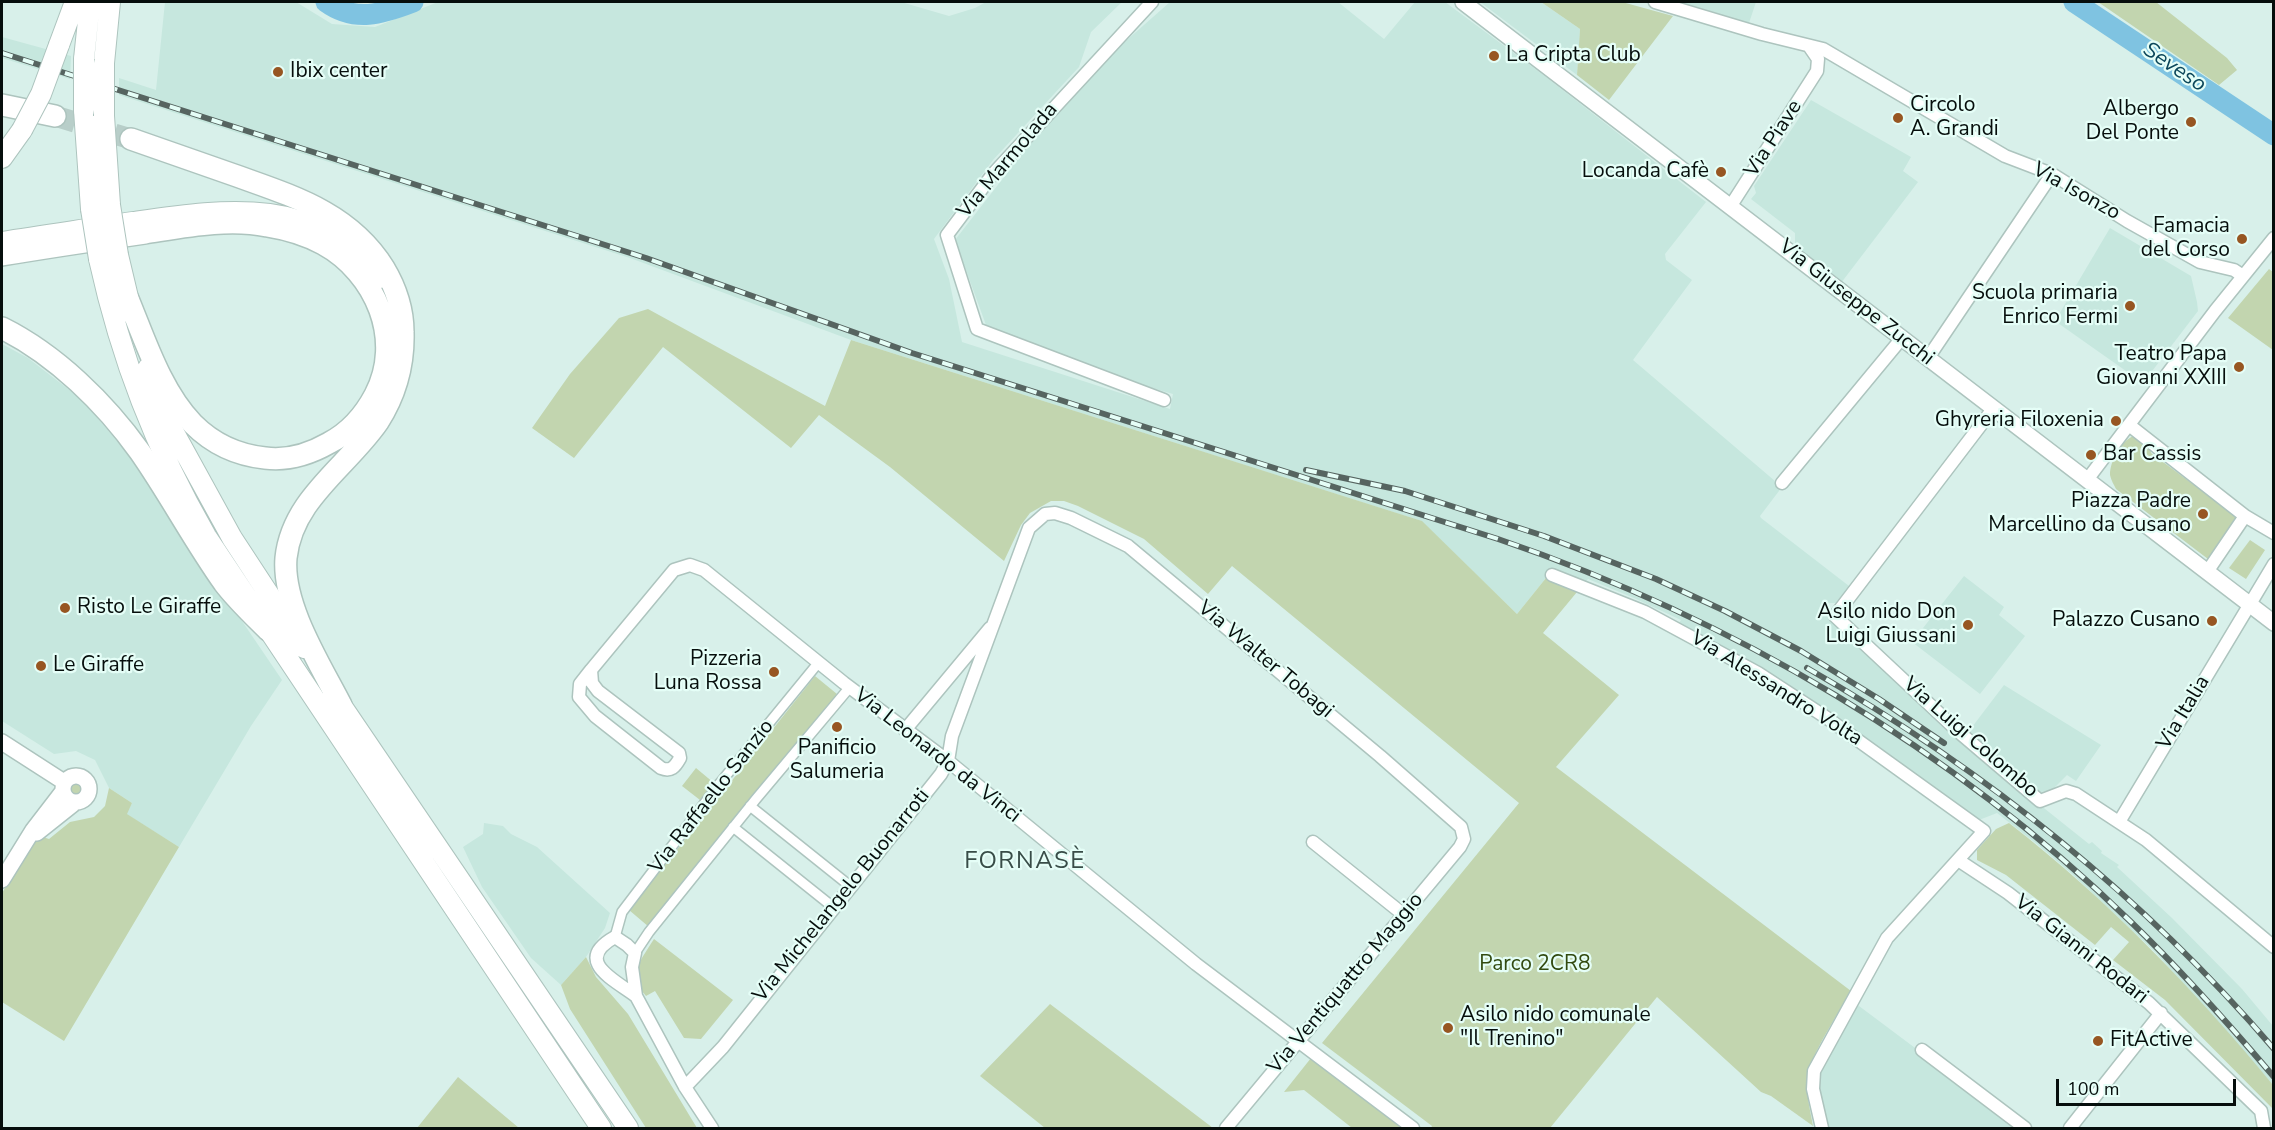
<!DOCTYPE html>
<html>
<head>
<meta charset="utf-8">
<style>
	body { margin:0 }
	#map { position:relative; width:2275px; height:1130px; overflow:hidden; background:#d8f0ea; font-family:"Nunito Sans",sans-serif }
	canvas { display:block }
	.frame { position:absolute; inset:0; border:3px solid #060e0c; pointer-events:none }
	.scale { position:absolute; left:2056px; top:1079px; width:180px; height:27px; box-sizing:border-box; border:3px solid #060e0c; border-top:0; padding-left:8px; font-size:18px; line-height:21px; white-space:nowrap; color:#060e0c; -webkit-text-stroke:4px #e5fef7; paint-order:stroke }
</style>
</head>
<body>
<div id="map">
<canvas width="2275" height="1130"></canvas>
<div class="frame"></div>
<div class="scale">100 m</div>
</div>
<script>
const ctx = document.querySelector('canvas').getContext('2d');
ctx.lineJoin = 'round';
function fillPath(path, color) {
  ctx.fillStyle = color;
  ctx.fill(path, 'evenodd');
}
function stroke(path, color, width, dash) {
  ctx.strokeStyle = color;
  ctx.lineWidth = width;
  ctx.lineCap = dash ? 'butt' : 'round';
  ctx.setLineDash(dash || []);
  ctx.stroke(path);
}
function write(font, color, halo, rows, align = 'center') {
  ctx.font = font + ' "Nunito Sans",sans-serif';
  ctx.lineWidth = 4.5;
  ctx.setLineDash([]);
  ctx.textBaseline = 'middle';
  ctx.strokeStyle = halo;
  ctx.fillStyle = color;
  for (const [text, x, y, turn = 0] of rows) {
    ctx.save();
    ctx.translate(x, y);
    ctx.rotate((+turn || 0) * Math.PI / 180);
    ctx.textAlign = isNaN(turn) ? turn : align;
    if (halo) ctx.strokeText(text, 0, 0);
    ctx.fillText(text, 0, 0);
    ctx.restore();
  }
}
fillPath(new Path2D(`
	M165 2H296L332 24 375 27 438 2H901L949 16 975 8 986 2H1122L1091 32 1079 67 993 160 934 239 949 279 962 342 1170 409 1173 394 1145 386 986 325 955 240 1050 118 1119 47 1170 2H1338L1384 39 1415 2H1445L1546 77 1706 202 1665 254 1666 260 1692 280 1633 360 1782 487 1760 516 1761 518 1849 586 1836 603H1829L1824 610 1930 711 2015 785 2089 844 2092 842 2102 851 2101 853 2119 865 2117 867 2172 918 2242 989 2273 1026V1085L2155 952 2072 874 2038 845 1997 813 1979 820 1679 623 1681 620 1634 598 1588 579 1577 592 1546 578 1517 614 1421 521 851 340 630 258 119 95V78L156 90Z
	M1480 2H1541L1580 29 1577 75Z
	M1677 2H1756L1749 23Z
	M2 37 71 56 70 79 2 58Z
	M1811 100 1911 157 1903 171 1918 182 1841 283 1795 248V233L1751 199 1756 193 1754 186Z
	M2110 228 2191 276 2197 302 2198 311 2143 383 2055 321Z
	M2 344 28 358 81 399 130 456 282 680 251 726 179 847 126 814 132 803 109 788 95 760 76 751 54 754 2 721Z
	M1964 576 2004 607 1999 615 2025 636 1980 694 1912 642Z
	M2004 685 2101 745 2076 781 2067 775 2052 790 2036 793 1966 735Z
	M484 823 503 826 511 834 537 847 610 913 605 928 586 957 561 985 531 958 482 887 463 847 483 834Z
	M1855 1003 2022 1128H1823L1815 1072Z`), '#c6e7de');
fillPath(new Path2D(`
	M1541 2H1622L1673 16 1609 100 1577 75 1580 29Z
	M2098 2H2156L2227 58 2237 70 2219 85Z
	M2269 269 2273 272V350L2228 318Z
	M648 309 825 406 851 340 1422 521 1517 614 1546 578 1577 592 1543 633 1619 695 1556 767 1851 991C1840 1011 1811 1054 1808 1075 1805 1091 1810 1109 1813 1126L1771 1096 1761 1092 1657 997 1550 1128H1431L1432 1126 1322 1043 1519 803 1232 566 1208 594 1144 539 1078 506 1064 501H1051L1030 513 1021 525 1004 561 890 467 819 415 791 448 663 347 574 458 532 428 570 374 619 318Z
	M2136 435 2150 444 2151 453 2237 517 2208 559 2116 489C2114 485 2111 480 2110 475 2110 460 2122 439 2136 435Z
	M2250 540 2265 550 2246 579 2229 568Z
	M815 676 837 694 649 927 629 910Z
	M696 768 714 783 700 800 682 786Z
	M66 788a10 10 0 1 1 20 0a10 10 0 1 1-20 0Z
	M109 788 132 803 127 814 179 847 64 1041 2 1002V893L31 846 40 836 49 839 70 822 94 817 105 806Z
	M2009 823C2108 900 2194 989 2273 1085V1109L2165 1000 2113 960 2129 942 2111 927 2095 945 2006 875 1977 860V850L1996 829Z
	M654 939 733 1000 701 1039 684 1038 655 991 646 996C627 974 641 960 654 939Z
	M586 957 596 977 628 1014 697 1128H646L570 1009 561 985Z
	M1050 1004 1213 1128H1045L980 1076Z
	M1311 1058 1402 1128H1352L1304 1090 1284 1092Z
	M458 1077 519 1128H417Z`), '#c2d5af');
stroke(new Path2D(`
	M326 2C355 23 382 14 413 2
	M2074 2 2274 135`), '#7fc3e1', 21);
stroke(new Path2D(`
	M55 116 131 139`), '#b8cec9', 21, [21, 10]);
const pedestrian = new Path2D(`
	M750 806 850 886
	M733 827 833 907
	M615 937 622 912 720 783 819 662
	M635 953 649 932 756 799 850 687`);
const minor = new Path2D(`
	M1152 2 993 174 947 235 977 329 1164 400
	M1655 2 1762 34 1823 49 2005 156 2052 174 2127 221 2200 262 2234 270 2243 276
	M1730 207 1817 71 1818 59 1809 46
	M1928 358 2052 174
	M1993 409 1835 616 1960 733 2040 801 2066 791 2076 794 2146 840 2274 947
	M2129 425 2245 516 2274 533
	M2087 480 2215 311 2274 238
	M1782 483 1902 338
	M2207 572 2245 516
	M1552 575 1645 612 1758 673 1827 718 1984 831 1887 938 1814 1071 1813 1089 1822 1128
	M591 670 592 683 598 691 679 753 680 758C675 767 671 772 661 768L595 716 579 697 580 684 591 670 674 570 690 565 704 570 844 683 948 761 1196 964 1413 1128
	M905 730 990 628
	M2119 822 2274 564
	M1313 842 1404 915
	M1958 860 2008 893 2149 1003 2261 1111 2264 1128
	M615 937 627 945 635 953 632 967 636 996C615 980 572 961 615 937Z
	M636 996 685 1087 712 1128
	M1922 1050 2025 1128
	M685 1087 723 1047 941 774 948 761 952 736 1029 528 1045 514 1055 513 1071 518 1128 546 1380 756 1461 827 1464 839 1460 847 1226 1128
	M2070 1128 2161 1013`);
const tertiary = new Path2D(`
	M1463 2 2274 623
	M2 742 64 782
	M63 789a13 13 0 1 1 26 0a13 13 0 1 1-26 0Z
	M37 833 76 802
	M2 880 33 830 63 791`);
const trunk = new Path2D(`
	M59 45 75 2
	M84 59 90 2
	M104 63 110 2
	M84 110 91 209
	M104 116 110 205
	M2 158 22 130
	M2 242C45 235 89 229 133 222 224 209 317 194 380 278
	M118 255 132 314
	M99 259C121 359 155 447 206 536L601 1128
	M148 368 171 427 232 538 304 648
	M333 693 628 1128`);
const motorway = new Path2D(`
	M2 105 55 116
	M131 139C165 151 199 163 234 175 292 196 349 212 384 268 396 288 403 309 403 332 404 365 396 394 378 422 347 467 292 499 286 558 282 605 320 664 341 705
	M2 255C49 247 97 240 145 233 184 227 228 218 267 226 286 229 306 235 323 244 376 273 404 340 375 395 364 416 350 432 329 443 308 455 288 461 265 458 236 455 213 444 193 424 161 391 145 340 128 299
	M2 328C56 355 105 403 140 452 170 495 194 541 224 583 237 600 253 615 268 630`);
stroke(pedestrian, '#adc4be', 12);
stroke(minor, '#adc4be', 15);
stroke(tertiary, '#adc4be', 18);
stroke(trunk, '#adc4be', 22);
stroke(motorway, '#adc4be', 24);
stroke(pedestrian, '#fff', 9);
stroke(minor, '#fff', 12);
stroke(tertiary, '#fff', 15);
stroke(trunk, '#fff', 20);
stroke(motorway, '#fff', 21);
const rail = new Path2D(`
	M2 53 646 258 912 353 1498 539C1733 619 1952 748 2130 921 2181 970 2228 1023 2274 1077
	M1306 470 1405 491 1544 536 1656 579 1725 611 1801 651 1879 699 1944 743
	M1807 668C1982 768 2142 895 2274 1049`);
stroke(rail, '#566460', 6);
stroke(rail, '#e5fef7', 4, [11]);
const trunkBridge = new Path2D(`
	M84 59V110
	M104 63V116
	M22 130 41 94 59 45
	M110 205 118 255
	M91 209 99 259`);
stroke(trunkBridge, '#adc4be', 22, []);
stroke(trunkBridge, '#fff', 20);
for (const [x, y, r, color] of [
	[1494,56,6,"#975622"],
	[278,72,6,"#975622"],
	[1898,118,6,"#975622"],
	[2191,122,6,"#975622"],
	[1721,172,6,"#975622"],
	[2242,239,6,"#975622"],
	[2130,306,6,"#975622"],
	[2239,367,6,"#975622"],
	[2116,421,6,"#975622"],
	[2091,455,6,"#975622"],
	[2203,514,6,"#975622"],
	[65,608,6,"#975622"],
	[2212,621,6,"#975622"],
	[1968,625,6,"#975622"],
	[41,666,6,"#975622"],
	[774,672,6,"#975622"],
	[837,727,6,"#975622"],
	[1448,1028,6,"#975622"],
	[2098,1041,6,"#975622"]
]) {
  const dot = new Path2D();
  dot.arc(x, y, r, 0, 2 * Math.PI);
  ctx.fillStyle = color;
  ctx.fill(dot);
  stroke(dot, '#e5fef7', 2);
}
write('21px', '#060e0c', '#e5fef7', [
	["La Cripta Club",1506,56,"left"],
	["Ibix center",290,72,"left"],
	["Circolo",1910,106,"left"],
	["A. Grandi",1910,130,"left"],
	["Albergo",2179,110],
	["Del Ponte",2179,134],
	["Locanda Cafè",1709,172],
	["Famacia",2230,227],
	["del Corso",2230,251],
	["Scuola primaria",2118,294],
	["Enrico Fermi",2118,318],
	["Teatro Papa",2227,355],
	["Giovanni XXIII",2227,379],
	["Ghyreria Filoxenia",2104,421],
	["Bar Cassis",2103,455,"left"],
	["Piazza Padre",2191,502],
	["Marcellino da Cusano",2191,526],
	["Risto Le Giraffe",77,608,"left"],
	["Asilo nido Don",1956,613],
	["Luigi Giussani",1956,637],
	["Palazzo Cusano",2200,621],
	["Pizzeria",762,660],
	["Luna Rossa",762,684],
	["Le Giraffe",53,666,"left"],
	["Panificio",837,749,"center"],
	["Salumeria",837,773,"center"],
	["Asilo nido comunale",1460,1016,"left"],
	["\"Il Trenino\"",1460,1040,"left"],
	["FitActive",2110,1041,"left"]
], 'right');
write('21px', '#060e0c', '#e5fef7', [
	["Via Piave",1774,139,-57],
	["Via Marmolada",1008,161,-50],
	["Via Isonzo",2076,192,29],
	["Via Giuseppe Zucchi",1856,303,38],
	["Via Walter Tobagi",1265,660,40],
	["Via Alessandro Volta",1776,689,32],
	["Via Italia",2184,713,-59],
	["Via Luigi Colombo",1970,738,41],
	["Via Leonardo da Vinci",937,756,38],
	["Via Raffaello Sanzio",712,797,-52],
	["Via Michelangelo Buonarroti",842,896,-51],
	["Via Gianni Rodari",2081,950,38],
	["Via Ventiquattro Maggio",1346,984,-50]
]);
write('21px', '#324a0f', '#e5fef7', [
	["Parco 2CR8",1535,965]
]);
write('italic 22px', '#0c475b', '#e5fef7', [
	["Seveso",2174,68,34]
]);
ctx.letterSpacing = '1.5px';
write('24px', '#394d48', '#e5fef7', [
	["FORNASÈ",1025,862]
]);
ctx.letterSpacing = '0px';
</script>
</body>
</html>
